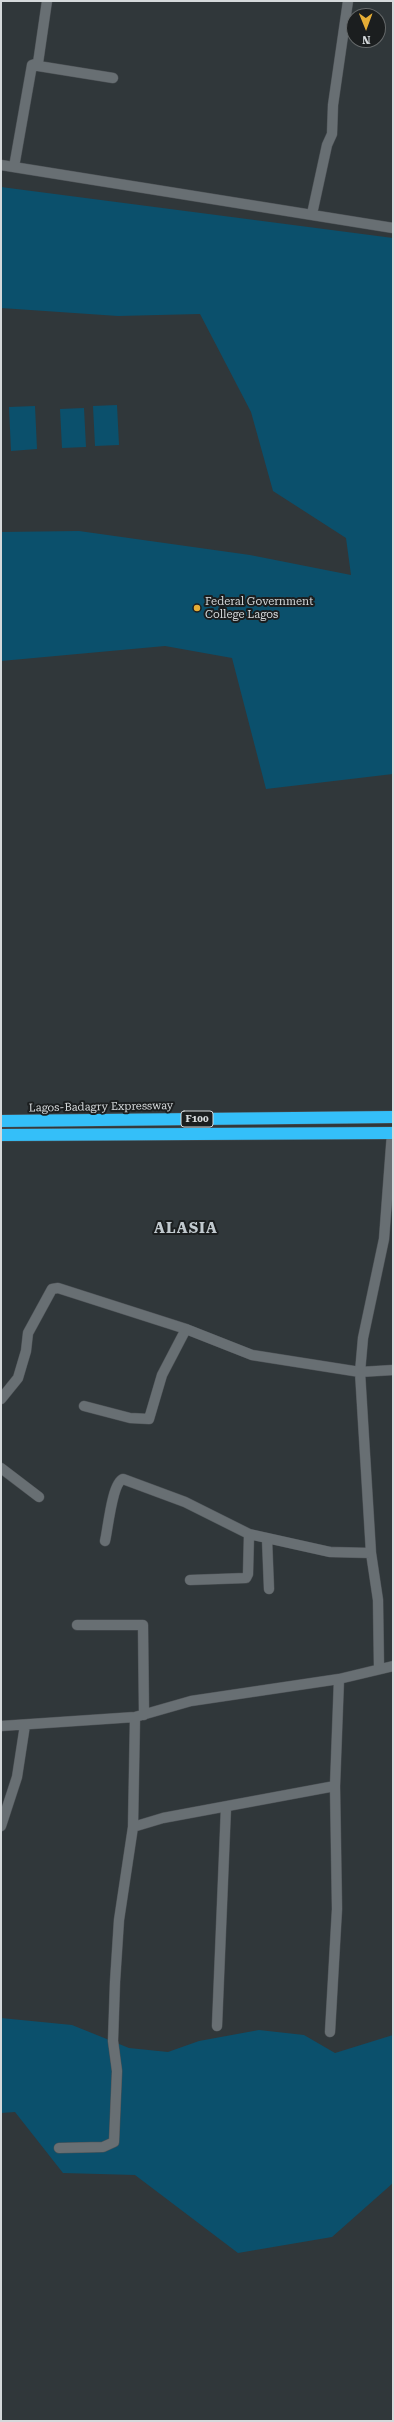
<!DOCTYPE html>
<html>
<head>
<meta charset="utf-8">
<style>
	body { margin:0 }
	#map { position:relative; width:394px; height:2422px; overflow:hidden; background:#30373a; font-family:"Roboto Serif",serif }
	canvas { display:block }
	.frame { position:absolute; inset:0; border:2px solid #d5d9db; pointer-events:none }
	.north { position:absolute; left:346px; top:8px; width:40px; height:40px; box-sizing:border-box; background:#1b1e1f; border:1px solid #65696a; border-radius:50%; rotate:179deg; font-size:11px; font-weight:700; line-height:16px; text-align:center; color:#d5d9db }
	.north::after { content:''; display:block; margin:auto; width:14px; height:18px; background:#e5ad36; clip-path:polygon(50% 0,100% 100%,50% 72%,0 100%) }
</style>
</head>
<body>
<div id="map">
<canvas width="394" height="2422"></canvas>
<div class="frame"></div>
<div class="north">N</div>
</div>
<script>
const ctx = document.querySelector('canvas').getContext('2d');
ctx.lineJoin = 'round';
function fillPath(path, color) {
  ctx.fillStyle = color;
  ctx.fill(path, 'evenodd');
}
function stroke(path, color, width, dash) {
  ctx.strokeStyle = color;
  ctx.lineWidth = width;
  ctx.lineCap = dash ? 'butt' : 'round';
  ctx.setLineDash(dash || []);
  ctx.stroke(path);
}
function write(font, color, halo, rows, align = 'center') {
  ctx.font = font + ' "Roboto Serif",serif';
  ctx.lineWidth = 4;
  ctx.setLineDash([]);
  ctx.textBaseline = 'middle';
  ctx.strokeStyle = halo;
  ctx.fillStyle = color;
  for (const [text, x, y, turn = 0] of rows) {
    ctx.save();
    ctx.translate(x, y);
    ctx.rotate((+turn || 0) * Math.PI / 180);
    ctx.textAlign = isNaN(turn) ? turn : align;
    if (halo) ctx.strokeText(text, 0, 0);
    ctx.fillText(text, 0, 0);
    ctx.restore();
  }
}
fillPath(new Path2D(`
	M1 187 393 238V774L266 789 232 658 165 646 1 661V532L79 531 250 555 351 575 346 538 273 491 251 412 200 314 118 316 1 308Z
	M117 405 119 445 95 446 93 406Z
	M35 406 37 449 11 451 9 407Z
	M84 408 86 447 62 448 60 409Z
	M1 2018 72 2025 129 2048 168 2052 199 2041 259 2030 304 2035 335 2053 393 2035V2183L332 2237 238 2253 135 2175 63 2173 15 2112 1 2113Z`), '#0b506c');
const minor = new Path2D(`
	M32 65 113 78
	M32 65 38 63 47 1
	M1 165 393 228
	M14 167 32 65
	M312 214 327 145 332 134 333 105 348 1
	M1 1399 18 1378 26 1351 28 1333 52 1289 58 1288 186 1329 252 1355 360 1372 393 1370
	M84 1406 130 1418 149 1419 162 1375 186 1329
	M1 1468 39 1497
	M267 1539 269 1589
	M105 1541C108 1529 112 1483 123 1479L185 1502 249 1534 330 1552 371 1553
	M190 1580 246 1578 248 1574 249 1534
	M77 1625H143L144 1715
	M379 1669 378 1600 371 1553 360 1372 363 1338 384 1239 392 1133
	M1 1726 135 1717 191 1701 339 1679 393 1666
	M1 1826 17 1777 25 1725
	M133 1827 163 1818 335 1786
	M217 2026 226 1807
	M330 2032 337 1909 335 1786 339 1679
	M59 2148 103 2147 114 2142 117 2071 113 2041 115 1982 119 1920 133 1827 135 1717`);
const highway = new Path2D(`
	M1 1121 393 1117
	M1 1135 393 1133`);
stroke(minor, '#4d5256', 11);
stroke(highway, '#4d5256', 13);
stroke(minor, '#686f73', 10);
stroke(highway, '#34bff9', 12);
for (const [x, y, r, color] of [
	[197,608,4,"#e5ad36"]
]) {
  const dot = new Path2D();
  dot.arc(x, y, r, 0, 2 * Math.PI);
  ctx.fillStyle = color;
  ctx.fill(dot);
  stroke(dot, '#1b1e1f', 1.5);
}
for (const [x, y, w] of [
	[197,1119,32]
]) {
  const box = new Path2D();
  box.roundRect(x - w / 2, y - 8, w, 16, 3);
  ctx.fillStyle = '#1b1e1f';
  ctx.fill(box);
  stroke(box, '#d5d9db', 1);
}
write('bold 10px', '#d5d9db', null, [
	["F100",197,1119]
]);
write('11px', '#d5d9db', '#1b1e1f', [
	["Federal Government",205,602],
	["College Lagos",205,615]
], 'left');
write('11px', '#d5d9db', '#1b1e1f', [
	["Lagos-Badagry Expressway",101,1107,-1]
]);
ctx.letterSpacing = '1px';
write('bold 15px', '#c1c9ce', '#1b1e1f', [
	["ALASIA",186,1229]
]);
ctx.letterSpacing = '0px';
</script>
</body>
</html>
